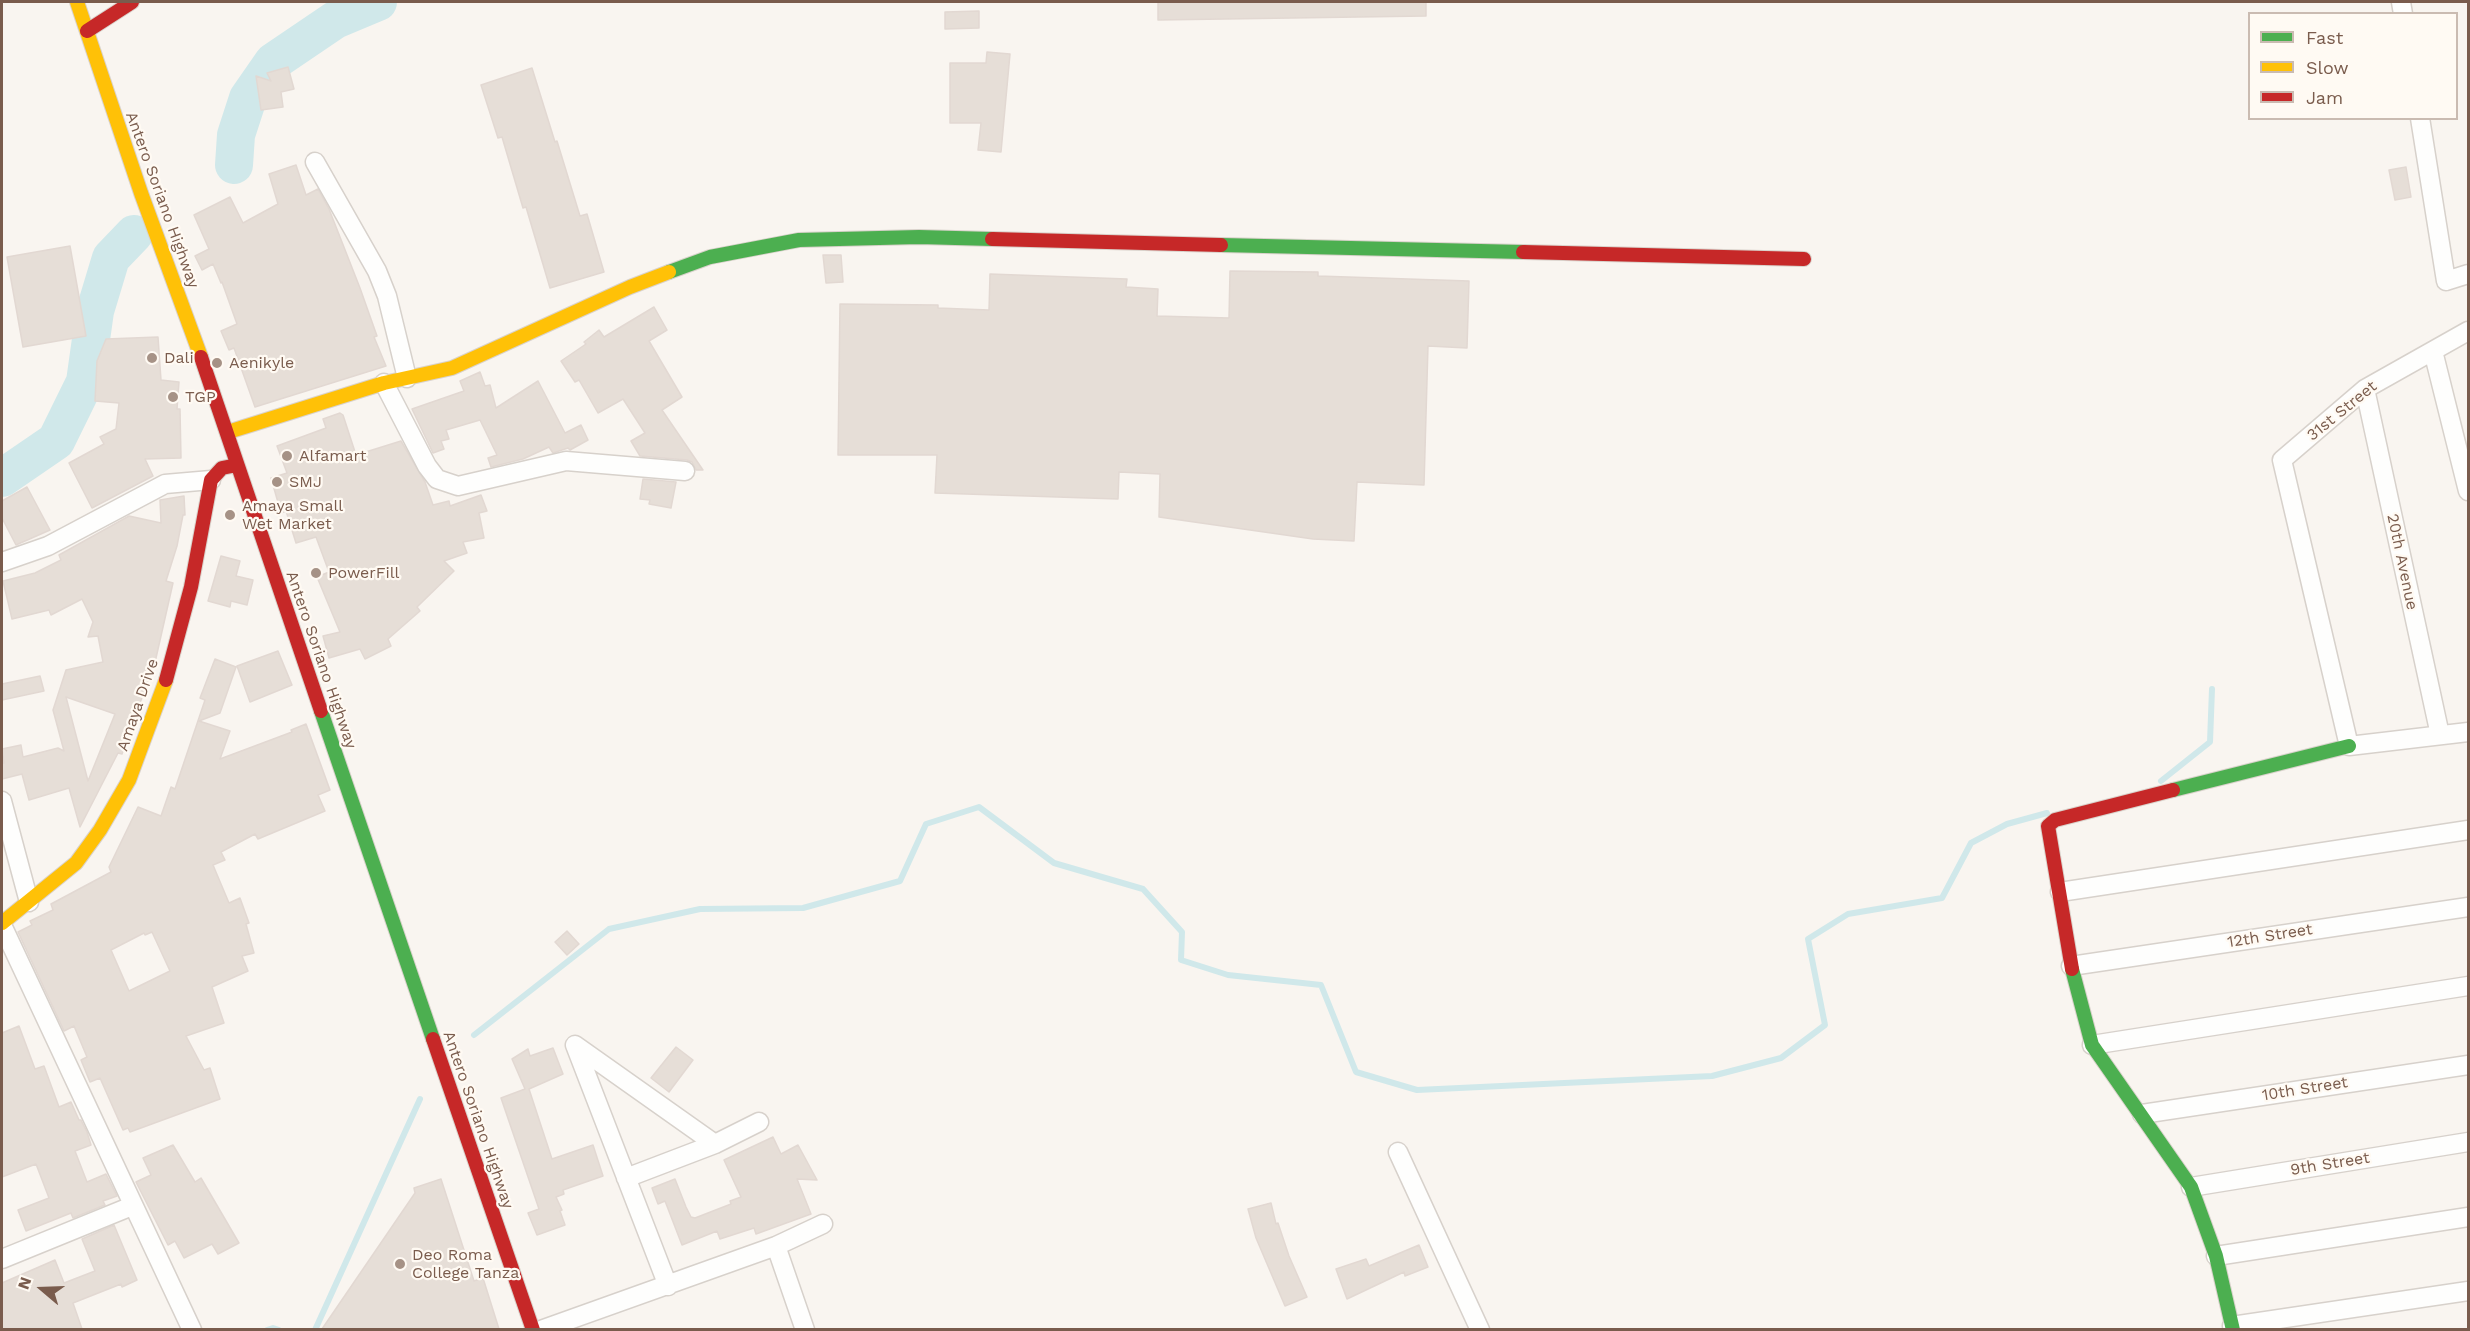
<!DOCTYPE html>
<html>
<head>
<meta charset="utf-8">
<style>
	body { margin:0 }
	#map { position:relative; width:2470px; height:1331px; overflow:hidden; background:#f9f5f0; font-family:"Work Sans",sans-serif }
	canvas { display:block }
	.frame { position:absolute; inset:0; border:3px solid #7a5c4d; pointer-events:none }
	.legend { position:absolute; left:2248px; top:12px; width:210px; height:108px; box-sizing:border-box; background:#fffaf3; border:2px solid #cabbb1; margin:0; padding:8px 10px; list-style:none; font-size:18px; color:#7a5c4d }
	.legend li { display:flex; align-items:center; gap:12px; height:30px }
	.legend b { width:30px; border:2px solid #cabbb1 }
	.north { position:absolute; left:12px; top:1259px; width:60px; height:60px; -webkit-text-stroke:4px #fffaf3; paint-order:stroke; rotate:289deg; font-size:16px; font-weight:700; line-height:24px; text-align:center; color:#7a5c4d }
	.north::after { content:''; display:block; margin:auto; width:21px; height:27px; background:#7a5c4d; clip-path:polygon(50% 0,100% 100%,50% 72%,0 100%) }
</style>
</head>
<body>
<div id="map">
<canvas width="2470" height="1331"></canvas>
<div class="frame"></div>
<ul class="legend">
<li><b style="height:8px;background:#4caf50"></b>Fast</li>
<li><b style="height:8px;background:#ffc107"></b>Slow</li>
<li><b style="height:8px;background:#c62828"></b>Jam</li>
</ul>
<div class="north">N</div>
</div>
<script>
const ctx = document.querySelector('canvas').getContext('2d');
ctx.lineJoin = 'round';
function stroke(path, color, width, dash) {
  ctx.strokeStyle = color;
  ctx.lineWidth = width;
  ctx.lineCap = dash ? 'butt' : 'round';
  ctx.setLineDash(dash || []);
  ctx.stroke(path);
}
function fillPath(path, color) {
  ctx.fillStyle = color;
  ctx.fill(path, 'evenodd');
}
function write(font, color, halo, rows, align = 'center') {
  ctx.font = font + ' "Work Sans",sans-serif';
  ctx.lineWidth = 4.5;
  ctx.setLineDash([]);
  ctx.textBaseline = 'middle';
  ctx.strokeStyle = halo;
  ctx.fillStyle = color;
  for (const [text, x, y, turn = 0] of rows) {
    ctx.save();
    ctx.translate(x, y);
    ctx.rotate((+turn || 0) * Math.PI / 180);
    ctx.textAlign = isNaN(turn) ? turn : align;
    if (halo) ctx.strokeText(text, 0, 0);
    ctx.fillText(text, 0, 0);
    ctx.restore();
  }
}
stroke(new Path2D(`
	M2161 781 2210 742 2212 689
	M474 1035 609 929 700 909 803 908 900 881 926 824 979 807 1054 863 1143 889 1182 932 1181 960 1228 975 1321 985 1356 1072 1417 1090 1712 1076 1781 1058 1825 1025 1808 939 1848 914 1942 898 1971 843 2007 824 2047 813
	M267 1330 273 1328 279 1330
	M315 1330 420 1099`), '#d0e8ea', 6);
stroke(new Path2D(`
	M234 165 236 135 248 98 273 62 335 20 378 2
	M2 478 56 441 85 382 95 311 111 258 134 234`), '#d0e8ea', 38);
const building = new Path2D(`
	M1158 2H1426V16L1158 20Z
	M979 11V28L945 29V12Z
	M987 52 1010 54 1001 152 978 150 981 123H950V63H986Z
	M288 67 294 89 281 92 283 107 261 110 256 76 271 81 267 73Z
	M532 68 555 142 557 141 580 216 587 214 604 272 550 288 526 207 523 208 502 137 498 138 481 85Z
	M296 165 306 195 318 189 329 209 360 288 377 336 374 337 386 366 255 407 234 348 229 350 221 331 237 324 222 282 221 283 213 264 202 270 195 256 209 249 194 215 230 197 243 223 278 204 269 174Z
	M2406 167 2411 197 2395 200 2389 170Z
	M70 246 86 336 23 347 7 257Z
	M823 255H841L843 282 826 283Z
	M1230 271 1318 272V276L1469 281 1467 348 1428 346 1424 485 1357 482 1354 541 1313 539 1159 517 1160 474 1119 472 1118 499 935 493 937 455H838L840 304 938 305V308L989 310 990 274 1127 279 1126 287 1158 289 1157 316 1229 318Z
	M654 307 667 330 649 341 682 397 662 410 703 470H696L692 462 687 460 640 456 631 441 645 433 623 399 598 413 579 380 575 382 561 361 586 344 584 342 599 330 604 337Z
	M158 337 161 380 179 382 177 409H180L181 458 145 459 153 476 92 508 69 463 104 444 100 437 116 429 119 403 95 401 97 361 106 339Z
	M480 372 485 386 490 385 496 408 538 381 565 433 581 425 588 440 570 450 568 448 553 453 549 447 523 459 491 467 488 458 497 455 480 420 446 430 449 439 441 441 444 449 433 453 412 409 464 391 460 381Z
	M340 413 343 415 356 455 401 441 425 482 433 505 449 501 450 506 481 495 487 511 479 513 484 538 463 542 467 553 444 561 454 571 417 607 420 611 388 639 391 646 365 659 360 649 329 658 323 636 340 632 317 577 329 572 316 537 296 543 286 511 281 513 271 478 287 473 277 446 326 428 323 419Z
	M643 479 676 482 671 508 649 504 650 500 640 499Z
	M27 487 50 530 16 545 2 518V501Z
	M184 496 185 515H183L177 546 166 581 173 583 156 658 122 754 118 753 80 827 69 788 29 800 22 774 2 779V763H4L2 749 21 745 23 757 58 748 64 751 53 710 66 670 103 662 98 636 88 637 93 622 82 599 51 615 49 610 12 619 3 581 35 573 61 560 59 555 129 516 161 523 160 500ZM66 697 115 714 88 781Z
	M221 556 240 561 236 576 253 580 247 605 231 601 230 607 208 601Z
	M278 651 292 685 250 702 237 666Z
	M215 659 236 667 220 713 199 721 230 731 220 759 292 732 291 730 306 724 330 790 318 795 325 811 258 839 255 834 221 852 225 860 213 865 229 903 240 898 249 923 246 924 254 953 242 956 248 971 212 987 224 1023 186 1036 204 1070 210 1068 220 1099 130 1132 128 1128 123 1130 100 1078 90 1082 81 1060 87 1057 74 1026 64 1031 18 932 32 925 30 921 53 910 51 904 111 872 109 867 138 807 161 816 171 787 175 789 205 700 200 698ZM152 932 170 971 129 991 111 950 144 933 145 935Z
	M40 676 44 691 2 700V684Z
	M567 931 579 944 567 955 555 942Z
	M19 1026 35 1069 44 1066 59 1107 71 1102 79 1120H81L87 1132 91 1145 75 1151 87 1182 106 1174 117 1196 103 1201 105 1205 73 1218 71 1213 26 1231 18 1210 49 1198 36 1164 2 1177V1033Z
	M676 1047 693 1060 669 1092 651 1078Z
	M553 1048 563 1074 529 1089 552 1159 593 1145 603 1176 563 1190 564 1194 556 1197 562 1210 560 1211 565 1225 537 1235 528 1213 539 1209 501 1098 525 1089 512 1059 528 1049 530 1056Z
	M773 1137 781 1154 798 1145 817 1180 797 1179 811 1214 756 1234 754 1228 720 1239 717 1231 682 1245 665 1201 658 1204 652 1188 675 1179 686 1207 691 1217 695 1218 731 1204 730 1201 741 1197 724 1160Z
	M173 1145 195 1182 201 1178 239 1243 218 1254 212 1244 184 1258 175 1241 168 1245 136 1182 151 1175 143 1158Z
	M441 1179 474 1281 483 1278 499 1329H322L415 1193 414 1188Z
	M1271 1203 1276 1224 1278 1223 1289 1256 1307 1297 1285 1306 1256 1238 1248 1209Z
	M114 1225 137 1280 122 1287 121 1284 73 1303 82 1329H2V1283L55 1260 64 1283 95 1271 82 1239Z
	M1419 1245 1428 1267 1405 1276 1404 1272 1347 1299 1336 1269 1366 1259 1369 1266Z`);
fillPath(building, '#e6ded7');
stroke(building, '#e2d8d2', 1.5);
const street = new Path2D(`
	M2401 2 2403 14
	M2420 118 2446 281 2468 274
	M315 162 377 271 387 296 407 378
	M2468 331 2365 389 2282 460 2349 746 2468 732
	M2433 351 2468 491
	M384 383 427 466 437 479 458 486 566 461 685 471
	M2365 389 2440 735
	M2 562 48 546 165 484 211 480
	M2 801 29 902
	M2060 892 2468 830
	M2 925 192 1330
	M2071 966 2468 907
	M2092 1045 2468 986
	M2142 1114 2468 1065
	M1398 1152 1480 1330
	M626 1178 715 1144 759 1122
	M2191 1187 2468 1142
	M776 1246 805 1330
	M2216 1256 2468 1217
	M2 1259 132 1206
	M668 1286 575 1045 715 1144
	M2232 1326 2468 1291
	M541 1330 776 1246 823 1224`);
const fast = new Path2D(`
	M1221 245 1523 252
	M669 272 710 257 799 240 919 237 992 239
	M321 711 433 1039
	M2173 790 2349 746
	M2072 969 2092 1045 2191 1187 2216 1256 2233 1330`);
const slow = new Path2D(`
	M77 2 141 193 201 357
	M228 432 384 383 452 368 630 287 669 272
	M2 923 76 863 100 830 129 780 166 680`);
const jam = new Path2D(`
	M87 31 132 2
	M992 239 1221 245
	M1523 252 1804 259
	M201 357 321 711
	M166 680 191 587 211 480 222 468 237 465
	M2072 969 2048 826 2055 820 2173 790
	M433 1039 533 1330`);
stroke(street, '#d7d1cb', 21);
stroke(fast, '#d9d2cb', 16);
stroke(slow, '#d9d2cb', 16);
stroke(jam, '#d9d2cb', 16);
stroke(street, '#fefefd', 18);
stroke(fast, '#4caf50', 14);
stroke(slow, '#ffc107', 14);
stroke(jam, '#c62828', 14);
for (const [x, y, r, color] of [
	[152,358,6,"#a69286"],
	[217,363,6,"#a69286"],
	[173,397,6,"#a69286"],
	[287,456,6,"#a69286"],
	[277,482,6,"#a69286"],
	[230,515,6,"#a69286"],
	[316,573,6,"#a69286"],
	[400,1264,6,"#a69286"]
]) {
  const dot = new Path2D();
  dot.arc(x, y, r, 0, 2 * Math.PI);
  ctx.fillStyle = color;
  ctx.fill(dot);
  stroke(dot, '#fffaf3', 2);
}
write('16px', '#7a5c4d', '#fffaf3', [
	["Antero Soriano Highway",162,200,70],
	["31st Street",2342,411,-39],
	["20th Avenue",2402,562,78],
	["Antero Soriano Highway",321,660,71],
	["Amaya Drive",138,705,-71],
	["12th Street",2270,936,-9],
	["10th Street",2305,1089,-9],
	["Antero Soriano Highway",478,1120,71],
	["9th Street",2330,1164,-9]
]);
write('16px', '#7a5c4d', '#fffaf3', [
	["Dali",164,358],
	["Aenikyle",229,363],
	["TGP",185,397],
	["Alfamart",299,456],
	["SMJ",289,482],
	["Amaya Small",242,506],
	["Wet Market",242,524],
	["PowerFill",328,573],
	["Deo Roma",412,1255],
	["College Tanza",412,1273]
], 'left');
</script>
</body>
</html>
